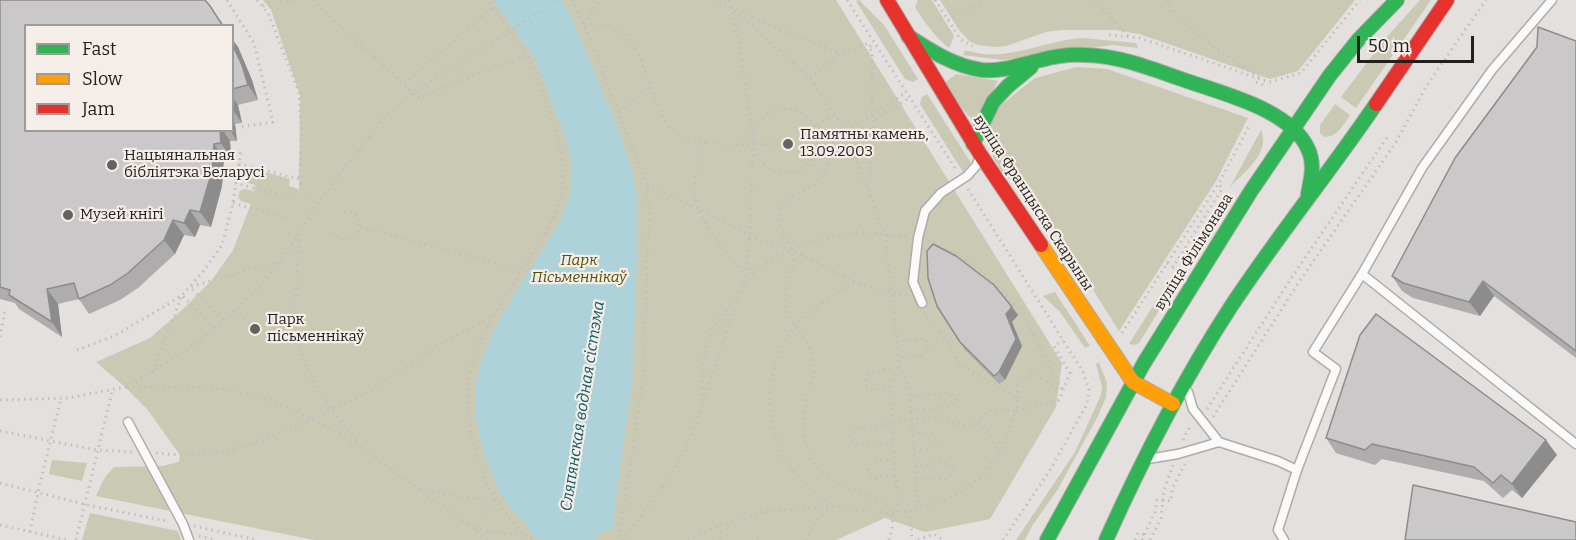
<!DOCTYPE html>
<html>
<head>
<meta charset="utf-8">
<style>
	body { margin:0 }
	#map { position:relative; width:1576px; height:540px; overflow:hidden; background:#e4e0dd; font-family:Bitter,serif }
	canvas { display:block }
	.legend { position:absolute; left:24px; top:24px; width:210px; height:108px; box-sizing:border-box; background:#f5ede7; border:2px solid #a09b96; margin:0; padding:8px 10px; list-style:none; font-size:18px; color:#211f1d }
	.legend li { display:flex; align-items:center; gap:12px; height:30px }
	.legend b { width:30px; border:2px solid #a09b96 }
	.scale { position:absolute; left:1357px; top:36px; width:117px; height:27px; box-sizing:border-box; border:3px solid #211f1d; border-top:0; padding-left:8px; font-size:18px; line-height:21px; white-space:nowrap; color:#211f1d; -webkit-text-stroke:4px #f5ede7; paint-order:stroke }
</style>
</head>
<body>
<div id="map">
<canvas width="1576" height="540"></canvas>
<ul class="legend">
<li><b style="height:8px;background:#30b455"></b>Fast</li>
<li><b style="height:8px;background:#ff9f0a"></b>Slow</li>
<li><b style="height:8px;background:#e5322d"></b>Jam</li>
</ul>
<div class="scale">50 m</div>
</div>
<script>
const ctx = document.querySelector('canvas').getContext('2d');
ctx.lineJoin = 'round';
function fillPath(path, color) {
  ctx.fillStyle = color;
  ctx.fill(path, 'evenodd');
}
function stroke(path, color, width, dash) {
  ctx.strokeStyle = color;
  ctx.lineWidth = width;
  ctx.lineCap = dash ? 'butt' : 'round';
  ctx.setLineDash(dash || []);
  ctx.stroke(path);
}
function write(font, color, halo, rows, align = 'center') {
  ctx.font = font + ' Bitter,serif';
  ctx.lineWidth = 4.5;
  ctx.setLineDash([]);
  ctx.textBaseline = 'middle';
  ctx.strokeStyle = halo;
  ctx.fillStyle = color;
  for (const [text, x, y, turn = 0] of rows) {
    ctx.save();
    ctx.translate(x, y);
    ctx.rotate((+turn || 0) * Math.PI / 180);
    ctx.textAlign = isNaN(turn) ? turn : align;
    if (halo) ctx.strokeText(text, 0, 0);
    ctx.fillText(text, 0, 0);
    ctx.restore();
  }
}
fillPath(new Path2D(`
	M263 0H836L1062 363 1056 407 990 519 925 532 885 518 836 540H314L96 496 105 477 114 467 162 466 179 462 180 455 147 409 125 387 96 362 150 338 182 310 212 280 233 250 251 204 241 201 238 197 240 191 244 189 254 191 255 185 242 181 246 167 290 179 289 186 299 189 300 95 271 10Z
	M859 0 884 25 918 79 913 82 905 79 856 1Z
	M918 0H932L954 36 949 48C934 36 925 23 915 7Z
	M940 0H1355L1298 71 1270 79 1139 34 1115 30H1062L1046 32 1006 46 995 47 978 45 969 41 959 30Z
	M1420 0H1431L1356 108 1341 97 1384 40Z
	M1083 38 1136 43 1138 48 1113 45 1003 60 963 55 965 51H969C1006 63 1045 40 1083 38Z
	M1077 67 1107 69 1248 118 1216 181 1119 331 1041 207 1002 172 993 157 990 130 996 109 1035 78Z
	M956 74 998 81 975 123 942 85Z
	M927 94 971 163 963 172 920 104 922 97Z
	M1335 104 1350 115C1343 125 1338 137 1324 137L1320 133V125Z
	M1261 130C1271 153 1244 172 1230 187Z
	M1168 282H1170L1157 314 1139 343 1134 345 1129 344Z
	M1055 292 1090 346 1085 348 1060 312 1043 296Z
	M1099 362 1107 383 1106 397 1098 416 1058 489 1032 526 1025 540H1016L1075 452 1101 395 1102 387 1096 364Z
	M52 460 87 463 82 481 49 474Z
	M90 513 178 531 181 540H82Z`), '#cac9b4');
fillPath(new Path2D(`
	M493 0H562L573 21 619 131 631 167 638 201V234L632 382 612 530 602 531 593 540H546L533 537C525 518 517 516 506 501 495 487 481 447 478 429 464 360 509 304 543 249 552 234 563 218 568 201 573 181 572 162 567 142L535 58Z`), '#add2da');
const lane = new Path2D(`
	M1362 274 1576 444
	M922 303 913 282 918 238 925 211 941 193 967 176 976 166 980 157
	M1188 392 1193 409 1219 442 1278 461 1297 470 1278 530 1284 540
	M128 422 183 524 189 540
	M1148 459 1178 454 1219 442
	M1297 470 1336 369 1313 352 1362 274 1422 168 1492 70 1552 0`);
const fast = new Path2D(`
	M908 36C931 51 954 66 982 70 1003 72 1021 64 1041 60 1055 56 1071 54 1086 55 1122 56 1154 70 1187 81 1224 94 1291 110 1308 149 1315 164 1311 179 1308 194
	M973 144 993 102 1008 86 1031 67
	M1047 540 1144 363 1251 191 1330 75 1359 39 1397 0
	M1106 540C1142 460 1182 382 1230 308 1276 238 1329 173 1376 104`);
const slow = new Path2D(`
	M1041 245 1133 382 1173 404`);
const jam = new Path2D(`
	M887 0 980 154 1041 245
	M1376 104 1447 0`);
stroke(lane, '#aeaba8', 11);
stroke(fast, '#aeaba8', 16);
stroke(slow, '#aeaba8', 16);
stroke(jam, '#aeaba8', 16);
stroke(new Path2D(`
	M227 0 254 43 273 122 240 127
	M257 0 268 13 299 92 302 138 299 179
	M281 0 290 3 299 0
	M312 0 420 99 456 82 527 55
	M572 0 584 24 647 186 649 214 643 379 619 540
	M714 0 769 25 840 53
	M729 0 731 7 810 78 835 114 844 131 868 189 885 235 900 367 909 386 918 507
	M847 0 957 171
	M935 0 961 40 973 46
	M1094 0 1128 36
	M1167 0 1177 17 1214 47 1259 77
	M263 6 273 0
	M948 20 986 0
	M584 24C639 21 642 69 659 108 663 117 667 129 677 134 704 148 752 144 782 144
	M584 24 600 0
	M1109 35 1140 38 1269 82 1301 73 1360 0
	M810 78 840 53 867 44 869 47 875 44
	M1256 82 1263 85
	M404 84 493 7
	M754 141a32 32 0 1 1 64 0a32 32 0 1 1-64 0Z
	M619 112 649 87
	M875 119 909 98
	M782.5 144a5.5 5.5 0 1 1 11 0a5.5 5.5 0 1 1-11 0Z
	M792 141 835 114
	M706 142C700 159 692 178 695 197 698 221 729 256 745 275
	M239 164 299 179 309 202
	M235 183 294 199
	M647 186 698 208 750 236 792 250 854 282 906 297
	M868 187 875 119 872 115V52L869 47
	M968 189 1083 372 1089 389 1087 404 1050 470 1003 540
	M233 203 291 219
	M361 227 521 270
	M333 232C349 251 372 227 353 212L340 211
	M299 234C299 266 293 300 297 332 302 376 332 411 359 444
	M928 241 961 256 989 279 1020 310 1063 391
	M1167 263 1173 267 1222 189 1219 183
	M744 283 758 269 773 258 814 241 859 232 907 237
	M235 310 254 327
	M925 313 927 318 948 342 960 365 1018 398 1016 411 1059 400 1070 373 1054 346 1063 340
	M493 316C484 334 474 352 470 372 461 422 479 486 514 523 520 530 525 536 535 540
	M223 320 190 287 277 262
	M1122 333 1219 183 1250 124
	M0 337 5 310
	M897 342 918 339 926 340 929 346C925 359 910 357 899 357
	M77 350 114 336 167 305 182 295 202 273 222 245 233 203 241 150
	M153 372 182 295 214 327
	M127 387C167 387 211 384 251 395 314 411 362 447 414 486 438 504 464 521 488 540
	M890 388 873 390 866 385V377L871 372 900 367
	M703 395C703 352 702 334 734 303
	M910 396 949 393 956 399 951 407 911 410
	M1018 398 1017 386 1032 373 1061 390
	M0 400 68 398 125 387 153 372 195 344 259 289 299 234 317 204 384 118 413 93 498 38
	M1207 409 1292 277 1388 136
	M1213 417 1299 282 1396 142 1427 85 1486 0
	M0 431 97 450 132 452
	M913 434H933L937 439 936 444 931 449 914 450
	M1183 440 1191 424
	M893 441C880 443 860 451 850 440L851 433 857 429C882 426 910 417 936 418 956 419 958 433 979 422
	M156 453 180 455 229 451 277 435 353 400 389 379 446 341 494 315 548 229 555 213 561 199 564 166 556 129 535 71 527 55 488 0
	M894 459 873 462 868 466 869 473 875 478 895 475
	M915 466 947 463 954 468 953 473 948 478 916 479
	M0 483 92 506 167 521
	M420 489 467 498 495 500
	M495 500 474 529 525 536
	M910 511 912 540
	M898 512 890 388 900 367
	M0 525 67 540
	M194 526 257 540
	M718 526 721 534 720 540
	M30 532 38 492 61 398
	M199 536 215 540
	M76 540 113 388
	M623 540 673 473 691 437 745 275 750 236 753 144 740 46 731 7
	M688 540 718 526 763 512 833 506 851 510 887 513 910 511 946 500 967 487 984 473 1003 446 1016 411 995 408 984 415 979 422 992 437 998 453
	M757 540H761
	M806 540 816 521 833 506C813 492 793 475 782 453 762 412 767 362 795 327 811 308 834 295 854 282
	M889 540C902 501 879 500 851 489 836 484 820 473 812 459 799 437 802 412 809 389 811 382 815 374 814 367 812 338 791 328 786 306 782 291 791 280 793 266 797 245 774 233 780 211 785 194 806 191 818 181 832 170 825 150 834 140 845 128 859 122 872 115 884 107 895 100 906 92
	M918 540 934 534 944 540
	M1135 540 1138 533 1144 535
	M1142 540 1155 512 1157 500 1171 501 1172 489 1185 464
	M1150 540 1161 518 1164 490 1173 465`), '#c0bfbd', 3, [1.5, 4.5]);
stroke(lane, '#fbfafa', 8);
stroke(fast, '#30b455', 14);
stroke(slow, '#ff9f0a', 14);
stroke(jam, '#e5322d', 14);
stroke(new Path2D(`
	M498 38 557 0`), '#c0bfbd', 3, [1.5, 4.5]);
fillPath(new Path2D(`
	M0 0 210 6 224 26H26V130H232V39L238 47 252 80 258 100 238 105 242 123 235 124 237 141H230L231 158H224L222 186 211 227 200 225 195 237 184 235 175 254 138 288 120 300 89 314 79 299 58 304 62 337 19 309 15 303 0 299Z
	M1576 41V358L1494 296 1480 316 1413 298 1402 291 1392 276Z
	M1012 307 1018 315 1012 322 1022 346 1005 380 999 384 965 350 960 342Z
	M1326 438 1557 455 1522 498 1512 490 1503 498 1484 481 1382 459 1375 465 1336 453Z`), '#aeacac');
fillPath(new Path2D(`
	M232 39 238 47 252 80 258 100 248 85 232 44Z
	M232 96 238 105 242 123 232 109Z
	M232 120 235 124 237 141 230 130H232Z
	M220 130H223L230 141 231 158 221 143Z
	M214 144 224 158 222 186 211 227 200 212Z
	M190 210 200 225 195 237 184 223Z
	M173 220 184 235 175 254 164 240Z
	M1483 281 1494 296 1480 316 1469 302Z
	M47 289 58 304 62 337 52 322Z
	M1012 307 1018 315 1012 322 1022 346 1005 380 999 372 1006 314Z
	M1546 440 1557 455 1522 498 1512 484Z`), '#8d8c8c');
const building = new Path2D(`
	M0 0H205L210 6 223 26H26V130H220L221 143 214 144 212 171 200 212 190 210 184 223 173 220 164 240 128 273 110 285 79 299 74 283 47 289 52 322 9 295 10 290 0 287Z
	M1538 27 1576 41V351L1483 281 1469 302 1403 283 1392 276 1455 158 1537 47Z
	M232 44 242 65 248 85 232 89Z
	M933 244 956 256 994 285 1012 307 1006 314 1016 339 999 372 994 376 960 342 937 306 928 278 927 251Z
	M1376 314 1546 440 1512 484 1501 475 1493 483 1474 467 1372 444 1365 450 1326 438 1360 335Z
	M1413 485 1576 522V540H1405Z`);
fillPath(building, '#cac8c8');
stroke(building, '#8d8c8c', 1.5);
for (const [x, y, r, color] of [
	[788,144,6,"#656360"],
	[112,165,6,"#656360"],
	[68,215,6,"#656360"],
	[255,329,6,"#656360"]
]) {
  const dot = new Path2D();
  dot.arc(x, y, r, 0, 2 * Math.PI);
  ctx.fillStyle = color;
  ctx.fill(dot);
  stroke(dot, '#f5ede7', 2);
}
write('15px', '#211f1d', '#f5ede7', [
	["Памятны камень,",800,135],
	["13.09.2003",800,152],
	["Нацыянальная",124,156],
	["бібліятэка Беларусі",124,173],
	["Музей кнігі",80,215],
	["Парк",267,320],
	["пісьменнікаў",267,337]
], 'left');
write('15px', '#211f1d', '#f5ede7', [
	["вуліца Францыска Скарыны",1033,203,57],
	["вуліца Філімонава",1194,252,-58]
]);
write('italic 15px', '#505106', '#f5ede7', [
	["Парк",579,261],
	["Пісьменнікаў",579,278]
]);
write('italic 16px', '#0c5866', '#f5ede7', [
	["Сляпянская водная сістэма",583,406,-81]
]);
</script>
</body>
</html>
